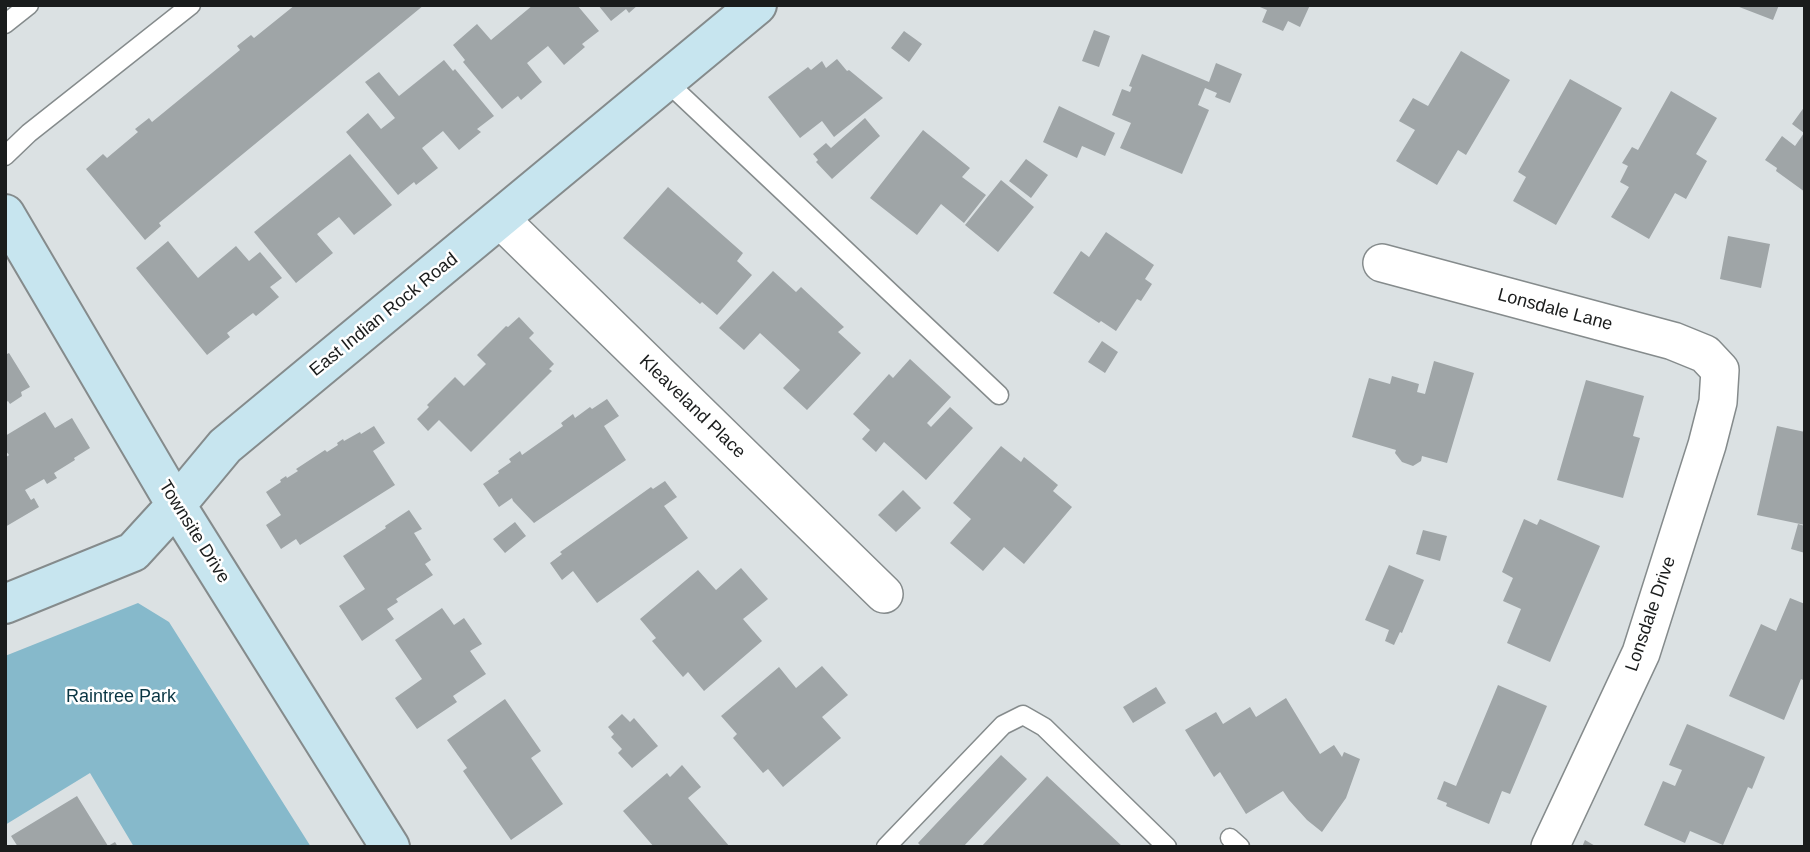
<!DOCTYPE html>
<html>
<head>
<meta charset="utf-8">
<style>
	body { margin:0 }
	#map { position:relative; width:1810px; height:852px; overflow:hidden; background:#dbe1e3; font-family:Helvetica,sans-serif }
	canvas { display:block }
	.frame { position:absolute; inset:0; border:7px solid #1a1c1c; pointer-events:none }
</style>
</head>
<body>
<div id="map">
<canvas width="1810" height="852"></canvas>
<div class="frame"></div>
</div>
<script>
const ctx = document.querySelector('canvas').getContext('2d');
ctx.lineJoin = 'round';
function fillPath(path, color) {
  ctx.fillStyle = color;
  ctx.fill(path, 'evenodd');
}
function stroke(path, color, width, dash) {
  ctx.strokeStyle = color;
  ctx.lineWidth = width;
  ctx.lineCap = dash ? 'butt' : 'round';
  ctx.setLineDash(dash || []);
  ctx.stroke(path);
}
function write(font, color, halo, rows, align = 'center') {
  ctx.font = font + ' Helvetica,sans-serif';
  ctx.lineWidth = 5;
  ctx.setLineDash([]);
  ctx.textBaseline = 'middle';
  ctx.strokeStyle = halo;
  ctx.fillStyle = color;
  for (const [text, x, y, turn = 0] of rows) {
    ctx.save();
    ctx.translate(x, y);
    ctx.rotate((+turn || 0) * Math.PI / 180);
    ctx.textAlign = isNaN(turn) ? turn : align;
    if (halo) ctx.strokeText(text, 0, 0);
    ctx.fillText(text, 0, 0);
    ctx.restore();
  }
}
fillPath(new Path2D(`
	M138 603 169 622 311 847H134L90 773 5 825V656Z`), '#86b9cb');
fillPath(new Path2D(`
	M295 5H424L159 223 161 226 145 240 86 169 103 154 107 158 138 132 135 129 149 118 152 122 240 50 237 46 251 35 254 38Z
	M533 5H577L599 31 582 44 585 47 564 65 548 46 527 63 542 82 521 100 518 96 502 109 463 62 465 60 453 45 477 24 491 40Z
	M598 5H638L629 13 626 9 611 21Z
	M1255 5H1310L1300 27 1288 21 1283 31 1262 22 1267 10Z
	M1734 5H1779L1773 20Z
	M1094 30 1110 36 1099 67 1082 61Z
	M904 31 922 44 909 62 891 48Z
	M1461 51 1510 80 1466 155 1458 150 1437 185 1396 161 1415 130 1399 121 1413 98 1428 106Z
	M1142 54 1209 82 1216 63 1242 74 1230 103 1215 97 1217 93 1205 88 1198 105 1209 110 1182 174 1120 148 1131 123 1112 115 1122 89 1130 92 1132 87 1129 86Z
	M837 59 847 71 849 70 883 98 834 137 822 121 800 138 768 97 808 67 811 70 822 61 826 68Z
	M444 60 453 71 455 69 494 116 477 129 481 132 459 150 443 131 422 148 438 168 416 185 414 182 398 195 346 132 368 113 381 129 395 118 365 82 379 72 399 96Z
	M1570 79 1622 108 1556 225 1513 201 1526 177 1518 172Z
	M1671 91 1717 118 1696 154 1707 161 1686 199 1675 193 1649 239 1611 217 1629 187 1620 182 1628 166 1622 163 1632 147 1638 150Z
	M1059 106 1115 133 1105 156 1082 146 1077 158 1043 142Z
	M1805 106V192L1776 171 1777 168 1765 160 1782 136 1795 146 1804 133 1792 124Z
	M865 118 880 136 832 179 816 162 818 160 813 154 826 143 831 148Z
	M923 130 970 168 962 177 986 195 964 223 941 204 917 235 870 198Z
	M350 154 392 205 354 235 339 217 317 234 333 253 296 283 254 232Z
	M1026 159 1048 175 1031 198 1009 181Z
	M1001 180 1034 207 998 252 965 225Z
	M668 187 743 253 737 261 752 275 717 315 702 302 700 304 623 238Z
	M1106 232 1154 265 1145 279 1152 284 1141 301 1137 299 1116 331 1101 321 1099 323 1053 293 1081 251 1089 257Z
	M1728 236 1770 244 1761 288 1720 279Z
	M168 241 198 278 236 246 249 261 260 252 282 278 270 287 279 297 256 316 253 313 227 333 230 337 207 355 136 268Z
	M773 271 796 292 801 287 844 327 838 332 861 353 807 410 783 388 800 370 760 333 744 350 719 328Z
	M519 317 534 333 529 338 554 364 549 369 552 371 471 452 439 420 428 431 417 419 429 407 427 405 455 377 464 386 486 364 477 355 506 326 508 327Z
	M1102 341 1118 352 1105 373 1088 362Z
	M9 353 30 387 21 392 22 396 10 404 8 401 5 403V355Z
	M910 359 951 397 927 423 931 427 950 407 973 428 926 480 884 442 876 452 862 439 870 430 853 414 889 374 893 378Z
	M1434 361 1474 373 1447 463 1422 456 1421 461 1413 466 1402 462 1395 453 1396 450 1352 437 1369 378 1390 384 1392 376 1419 384 1417 392 1425 394Z
	M1586 380 1644 396 1633 436 1640 438 1623 498 1557 480Z
	M607 399 619 416 604 426 626 460 534 523 513 501 512 498 499 507 483 484 499 473 498 471 511 462 509 459 520 451 522 455 563 426 561 423 573 414 575 418 590 407 592 409Z
	M45 412 55 428 72 418 90 448 74 458 75 460 54 473 57 478 47 484 44 479 25 490 31 500 34 498 39 507 5 527V458L9 455 5 450V436Z
	M374 426 385 443 373 451 395 485 300 545 296 539 281 549 266 525 281 515 266 492 281 482 280 480 286 476 287 478 298 471 296 469 325 450 327 452 338 445 337 443 343 439 344 441 360 432 361 434Z
	M1777 426 1805 432V525L1757 515Z
	M1001 446 1021 462 1024 457 1058 485 1053 491 1072 507 1024 564 1004 547 983 571 950 543 971 519 953 503Z
	M665 481 677 497 664 506 688 538 597 603 573 571 562 580 550 563 562 554 560 552 651 487 653 489Z
	M903 490 921 508 896 532 878 515Z
	M409 510 422 529 414 533 431 560 425 564 433 575 396 599 398 602 387 609 394 619 362 641 339 606 365 589 343 556 386 528 385 526Z
	M1524 519 1537 525 1540 519 1600 546 1550 662 1507 643 1521 609 1503 601 1513 578 1502 572Z
	M515 522 526 536 505 553 493 539Z
	M1798 524 1805 526V553L1791 549Z
	M1423 530 1447 536 1440 561 1416 554Z
	M1389 565 1424 580 1402 633 1400 632 1394 645 1385 641 1389 630 1365 620Z
	M741 568 768 599 743 619 762 641 704 691 688 672 683 677 652 641 656 638 640 619 698 570 716 590Z
	M1790 598 1805 604V681L1801 679 1784 720 1729 696 1761 624 1776 631Z
	M442 608 454 625 464 618 482 644 470 651 486 674 453 696 457 702 417 729 395 698 422 679 395 640Z
	M822 666 848 695 822 717 841 738 783 787 768 769 763 773 733 738 737 734 721 716 779 667 796 688Z
	M1498 685 1547 706 1510 794 1502 791 1489 824 1446 806 1447 803 1437 799 1444 781 1456 786Z
	M1156 687 1166 703 1133 723 1123 707Z
	M1286 698 1320 754 1334 745 1342 757 1344 752 1360 759 1346 798 1322 832 1307 820 1289 800 1283 791 1246 814 1220 772 1214 777 1185 730 1216 712 1223 724 1250 707 1256 717Z
	M505 699 541 751 531 758 563 804 511 840 463 771 467 768 447 740Z
	M622 714 630 722 634 718 658 746 632 768 618 753 622 749 611 737 614 734 608 727Z
	M1687 724 1765 757 1752 789 1748 787 1723 845 1690 831 1685 843 1644 825 1663 781 1675 786 1682 770 1669 765Z
	M1001 755 1027 779 963 847H922L918 843Z
	M682 765 701 787 688 798 730 847H654L623 811 667 773 670 777Z
	M1047 776 1123 847H981Z
	M77 796 108 846 115 842 118 847H18L11 836Z
	M1585 840 1597 847H1582Z`), '#9fa5a7');
const lane = new Path2D(`
	M5 24 29 5
	M666 81 999 395
	M5 156 29 133 191 5
	M1230 838 1240 847
	M886 847 1003 725 1023 715 1044 727 1167 847`);
const street = new Path2D(`
	M500 219 884 594
	M1382 263 1673 341 1705 354 1720 370 1718 402 1707 445 1641 653 1550 847`);
const secondary = new Path2D(`
	M5 214 176 505 390 847
	M5 604 133 552 176 505 225 446 757 5`);
stroke(lane, '#858b8c', 21);
stroke(street, '#858b8c', 40);
stroke(secondary, '#858b8c', 42);
stroke(lane, '#fff', 18);
stroke(street, '#fff', 37);
stroke(secondary, '#c7e5ef', 38);
write('18px', '#1a1c1c', '#fff', [
	["Lonsdale Lane",1555,310,15],
	["East Indian Rock Road",384,315,-39],
	["Kleaveland Place",692,407,44],
	["Townsite Drive",194,532,58],
	["Lonsdale Drive",1651,614,-71]
]);
write('18px', '#0a3643', '#fff', [
	["Raintree Park",121,697]
]);
</script>
</body>
</html>
